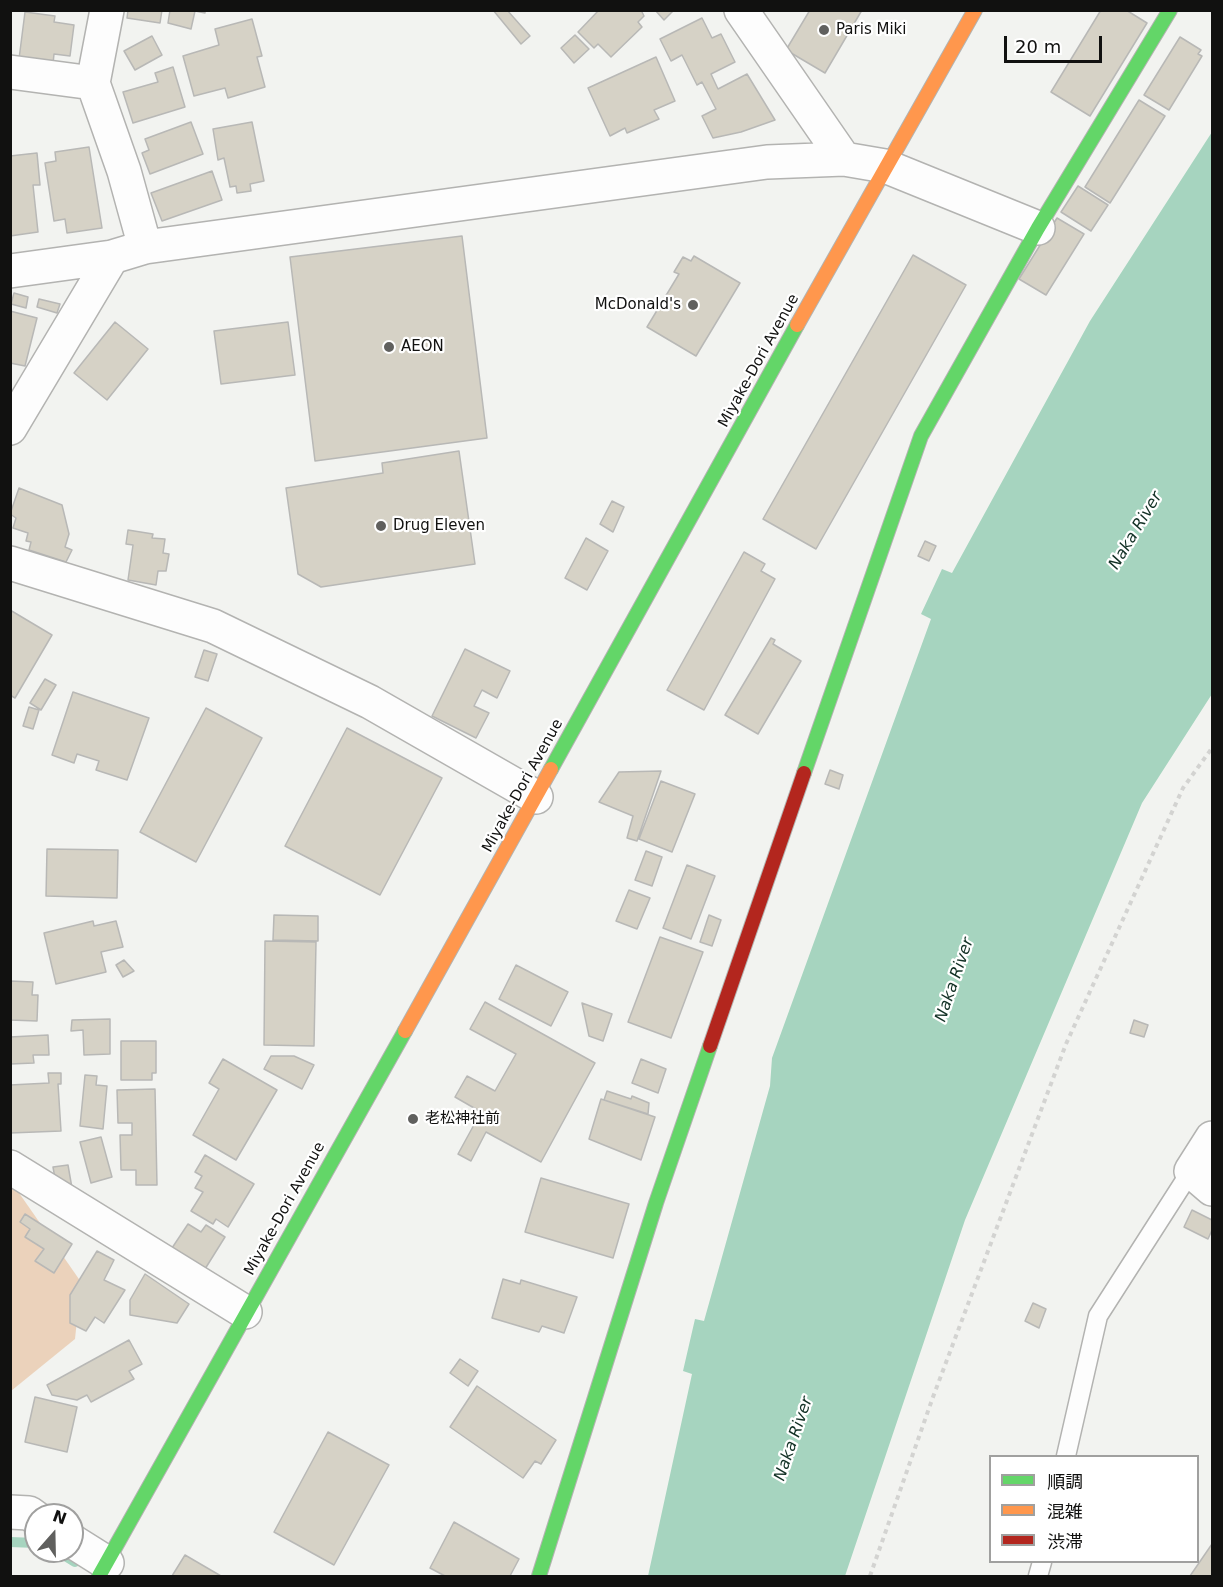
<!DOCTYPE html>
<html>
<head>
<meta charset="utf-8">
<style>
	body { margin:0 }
	#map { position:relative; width:1223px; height:1587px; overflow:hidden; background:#f2f3f0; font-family:"DejaVu Sans","Noto Sans JP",sans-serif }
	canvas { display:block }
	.frame { position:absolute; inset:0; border:12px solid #111110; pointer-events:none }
	.legend { position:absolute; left:989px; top:1455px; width:210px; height:108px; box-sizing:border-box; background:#fff; border:2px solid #a0a09f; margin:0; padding:8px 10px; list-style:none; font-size:18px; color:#111110 }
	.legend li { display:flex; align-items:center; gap:12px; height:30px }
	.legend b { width:30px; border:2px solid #a0a09f }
	.north { position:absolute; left:24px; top:1503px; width:60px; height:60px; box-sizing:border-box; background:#fff; border:2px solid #a0a09f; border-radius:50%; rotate:20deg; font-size:16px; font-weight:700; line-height:24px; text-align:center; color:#111110 }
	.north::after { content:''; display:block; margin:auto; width:21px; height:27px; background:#60605e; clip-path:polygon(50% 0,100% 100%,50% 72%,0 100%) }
	.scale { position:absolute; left:1004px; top:36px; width:98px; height:27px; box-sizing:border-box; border:3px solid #111110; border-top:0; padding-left:8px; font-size:18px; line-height:21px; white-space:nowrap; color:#111110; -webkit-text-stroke:4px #fff; paint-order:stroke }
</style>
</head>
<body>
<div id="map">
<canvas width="1223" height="1587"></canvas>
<div class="frame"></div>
<ul class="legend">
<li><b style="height:8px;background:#63d668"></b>順調</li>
<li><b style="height:8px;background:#ff974d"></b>混雑</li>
<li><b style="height:8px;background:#b3261e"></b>渋滞</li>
</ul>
<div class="north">N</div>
<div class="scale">20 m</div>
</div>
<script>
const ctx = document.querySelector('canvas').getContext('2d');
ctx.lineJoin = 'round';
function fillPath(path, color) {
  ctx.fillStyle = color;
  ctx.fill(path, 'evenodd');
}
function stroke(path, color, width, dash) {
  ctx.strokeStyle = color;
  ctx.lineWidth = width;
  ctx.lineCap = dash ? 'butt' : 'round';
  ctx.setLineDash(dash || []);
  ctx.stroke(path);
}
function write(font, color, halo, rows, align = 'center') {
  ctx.font = font + ' "DejaVu Sans","Noto Sans JP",sans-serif';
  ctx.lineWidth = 4.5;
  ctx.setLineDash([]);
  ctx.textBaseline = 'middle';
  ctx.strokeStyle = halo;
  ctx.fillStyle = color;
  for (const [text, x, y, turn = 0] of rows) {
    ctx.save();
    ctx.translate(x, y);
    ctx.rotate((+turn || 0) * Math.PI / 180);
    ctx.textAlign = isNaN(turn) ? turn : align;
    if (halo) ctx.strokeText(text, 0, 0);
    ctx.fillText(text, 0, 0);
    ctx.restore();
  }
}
fillPath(new Path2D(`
	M10 1180 81 1282 75 1339 11 1391Z`), '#ebd2bb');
fillPath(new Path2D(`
	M1212 132V694L1142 803 965 1220 845 1576H648L692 1374 683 1371 695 1319 704 1321 770 1086 772 1058 931 619 921 614 942 569 952 573 1090 321Z`), '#a6d4bf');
stroke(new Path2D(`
	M10 1542 36 1543
	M57 1551 75 1562`), '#a6d4bf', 10);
const building = new Path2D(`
	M128 10H162L160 23 127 18Z
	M170 10H205V13L195 11 191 29 168 23Z
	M493 10H507L530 36 521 44Z
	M599 10H641L644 16 638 22 642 27 611 57 598 44 594 48 578 32Z
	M655 10H674L664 20Z
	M810 10H862L825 73 786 50Z
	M1101 10H1126L1147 23 1090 116 1051 92Z
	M25 12 55 16 54 22 74 25 70 56 54 54 53 64 19 59Z
	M702 18 712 38 721 34 735 62 711 74 718 89 747 74 775 120 741 132 713 138 702 116 716 109 702 82 697 85 682 55 671 61 660 39Z
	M252 19 262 56 257 57 265 87 228 98 225 88 194 96 183 56 219 45 215 29Z
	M575 35 589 49 574 63 561 48Z
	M152 36 162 55 135 70 124 51Z
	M1180 37 1201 50 1198 54 1202 56 1169 110 1144 95Z
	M656 57 675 101 654 110 659 119 627 133 625 128 610 136 588 88Z
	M173 67 185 107 133 123 123 92 158 82 155 73Z
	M1139 100 1165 116 1110 203 1085 187Z
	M191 122 203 154 150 174 142 153 149 150 145 139Z
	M252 122 264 181 250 184 251 191 237 193 236 186 230 187 224 158 218 160 213 129Z
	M89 147 102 228 67 233 65 219 54 221 45 163 56 161 55 152Z
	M37 153 40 185H33L38 232 10 236V156Z
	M212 171 222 200 162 221 151 193Z
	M1078 186 1108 205 1091 231 1061 212Z
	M1057 218 1084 234 1046 295 1019 279Z
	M462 236 487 438 315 461 290 257Z
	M913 255 966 285 816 549 763 519Z
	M694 256 740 283 696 356 647 327 679 274 674 272 683 257 691 261Z
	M14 293 28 297 26 308 11 304Z
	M39 299 60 304 57 313 37 307Z
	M10 311 37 318 25 366 10 363Z
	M115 322 148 349 107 400 74 373Z
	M288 322 295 375 221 384 214 331Z
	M459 451 475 564 321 587 298 574 286 488 383 473 382 463Z
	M19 488 62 505 69 534 65 547 72 550 66 562 29 550 31 542 26 541 28 533 13 528 16 518 10 514Z
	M612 501 624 507 613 532 600 524Z
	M128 530 153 534 152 538 165 539 163 553 169 554 166 571H158L156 585 128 580 133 545 126 544Z
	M586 538 608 551 587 590 565 578Z
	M925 541 936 546 929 561 918 556Z
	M744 552 765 564 761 571 775 579 704 710 667 690Z
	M10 610 52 635 15 698 10 695Z
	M771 638 775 640 773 644 801 661 758 734 725 715Z
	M465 649 510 671 497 698 482 690 474 706 489 713 476 738 432 716Z
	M204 650 217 654 208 681 195 677Z
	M45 679 56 685 41 710 30 703Z
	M73 692 149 718 127 780 96 770 99 761 77 754 74 763 52 755Z
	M29 707 39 710 33 729 23 726Z
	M206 708 262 738 196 862 140 832Z
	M347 728 442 778 380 895 285 846Z
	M830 770 843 775 839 789 825 784Z
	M661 771 637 841 627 838 633 816 599 802 619 772Z
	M661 781 695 794 672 852 639 839Z
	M47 849 118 850 117 898 46 896Z
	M646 851 662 857 652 886 635 880Z
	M687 865 715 876 691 939 663 928Z
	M629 890 650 898 637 929 616 921Z
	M274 915 318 916V941L273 940Z
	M709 915 721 920 712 946 700 942Z
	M93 921 94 926 116 921 123 947 101 952 106 972 56 984 44 933Z
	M660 937 703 952 671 1038 628 1022Z
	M265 941 316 942 314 1046 264 1045Z
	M124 960 134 971 123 977 116 965Z
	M516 965 568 992 551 1026 499 999Z
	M10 981 33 982 32 995H38L37 1021 10 1020Z
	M485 1002 595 1063 541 1162 486 1132 471 1161 458 1154 481 1112 455 1097 467 1076 495 1091 516 1054 470 1029Z
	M582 1003 612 1014 603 1041 589 1036Z
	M110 1019V1054L84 1055 83 1030 71 1031 72 1020Z
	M1134 1020 1148 1025 1144 1037 1130 1033Z
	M48 1035 49 1055H33L34 1063 10 1064V1037Z
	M121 1041H156V1073H152V1080H121Z
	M271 1056H294L314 1065 302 1089 264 1069Z
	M223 1059 277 1090 236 1160 193 1135 219 1089 209 1083Z
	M641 1059 666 1069 658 1093 632 1083Z
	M48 1073H61V1084H58L61 1131 10 1133V1085L49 1083Z
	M85 1075 97 1076 96 1085 107 1086 103 1129 80 1126Z
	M155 1089 157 1185H136V1170H121L120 1135H132V1123H118L117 1090Z
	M607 1091 631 1099 632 1096 649 1103 648 1114 604 1100Z
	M601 1099 655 1117 641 1160 589 1139Z
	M101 1137 112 1177 91 1183 80 1142Z
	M205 1155 254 1184 228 1227 216 1219 213 1224 191 1211 203 1192 195 1188 202 1176 195 1172Z
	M68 1165 72 1188 57 1190 53 1167Z
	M541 1178 629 1204 613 1258 525 1232Z
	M1192 1210 1212 1220V1230L1208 1239 1184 1227Z
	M25 1214 72 1244 54 1273 35 1261 44 1249 25 1237 30 1229 20 1222Z
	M188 1224 201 1232 206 1225 225 1237 200 1277 168 1254Z
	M97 1251 114 1260 104 1280 125 1290 104 1323 95 1317 86 1331 70 1323V1295Z
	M145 1274 189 1304 177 1323 130 1315V1300Z
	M503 1279 520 1284 521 1280 577 1297 564 1333 542 1326 539 1332 492 1318Z
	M1033 1303 1046 1309 1039 1328 1025 1321Z
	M129 1340 142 1364 129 1371 134 1379 91 1402 87 1395 77 1400 52 1395 47 1385Z
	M460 1359 478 1371 468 1386 450 1373Z
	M477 1386 556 1440 541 1464 535 1461 523 1478 450 1427Z
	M35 1397 77 1407 67 1452 25 1442Z
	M328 1432 389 1465 334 1565 274 1532Z
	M454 1522 519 1559 510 1576H445L430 1568Z
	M1212 1544V1576H1190Z
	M185 1555 221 1576H172Z`);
fillPath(building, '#d6d2c6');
stroke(building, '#b8b8b6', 1.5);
const lane = new Path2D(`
	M1066 1456 1098 1316 1191 1171
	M1038 1576 1042 1562`);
const street = new Path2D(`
	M107 10 93 83 124 171 145 247
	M741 10 844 159
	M10 72 93 83
	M10 271 112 257 145 247 767 162 844 159 885 166 1038 228
	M10 428 112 257
	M10 563 213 626 370 702 536 797
	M1212 1138 1191 1171 1212 1189
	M10 1167 245 1312
	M10 1512 29 1513 36 1518
	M72 1541 107 1563`);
const fast = new Path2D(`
	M551 769 797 325
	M804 773 921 436 1038 228 1170 10
	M99 1576 405 1031
	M539 1576 656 1203 710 1046`);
const slow = new Path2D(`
	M797 325 975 10
	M405 1031 551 769`);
const jam = new Path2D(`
	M710 1046 804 773`);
stroke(lane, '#b3b3b1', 21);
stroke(street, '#b3b3b1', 36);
stroke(fast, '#b3b3b1', 16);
stroke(slow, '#b3b3b1', 16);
stroke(jam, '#b3b3b1', 16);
stroke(new Path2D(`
	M870 1576 933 1397 1066 1044 1183 788 1212 748`), '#d3d3d1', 4, [4.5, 4.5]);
stroke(lane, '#fdfdfd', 18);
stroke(street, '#fdfdfd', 33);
stroke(fast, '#63d668', 14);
stroke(slow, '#ff974d', 14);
stroke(jam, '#b3261e', 14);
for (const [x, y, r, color] of [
	[824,30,6,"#60605e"],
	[693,305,6,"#60605e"],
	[389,347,6,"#60605e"],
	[381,526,6,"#60605e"],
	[413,1119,6,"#60605e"]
]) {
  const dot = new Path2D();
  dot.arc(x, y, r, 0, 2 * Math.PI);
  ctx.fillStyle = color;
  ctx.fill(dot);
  stroke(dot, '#fff', 2);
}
write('15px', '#111110', '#fff', [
	["Paris Miki",836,30],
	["McDonald's",681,305,"right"],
	["AEON",401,347],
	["Drug Eleven",393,526],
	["老松神社前",425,1119]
], 'left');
write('15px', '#111110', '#fff', [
	["Miyake-Dori Avenue",759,361,-61],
	["Miyake-Dori Avenue",523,786,-61],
	["Miyake-Dori Avenue",285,1209,-61]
]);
write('italic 16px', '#113024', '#fff', [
	["Naka River",1136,531,-59],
	["Naka River",955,980,-71],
	["Naka River",794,1439,-71]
]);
</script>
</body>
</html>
